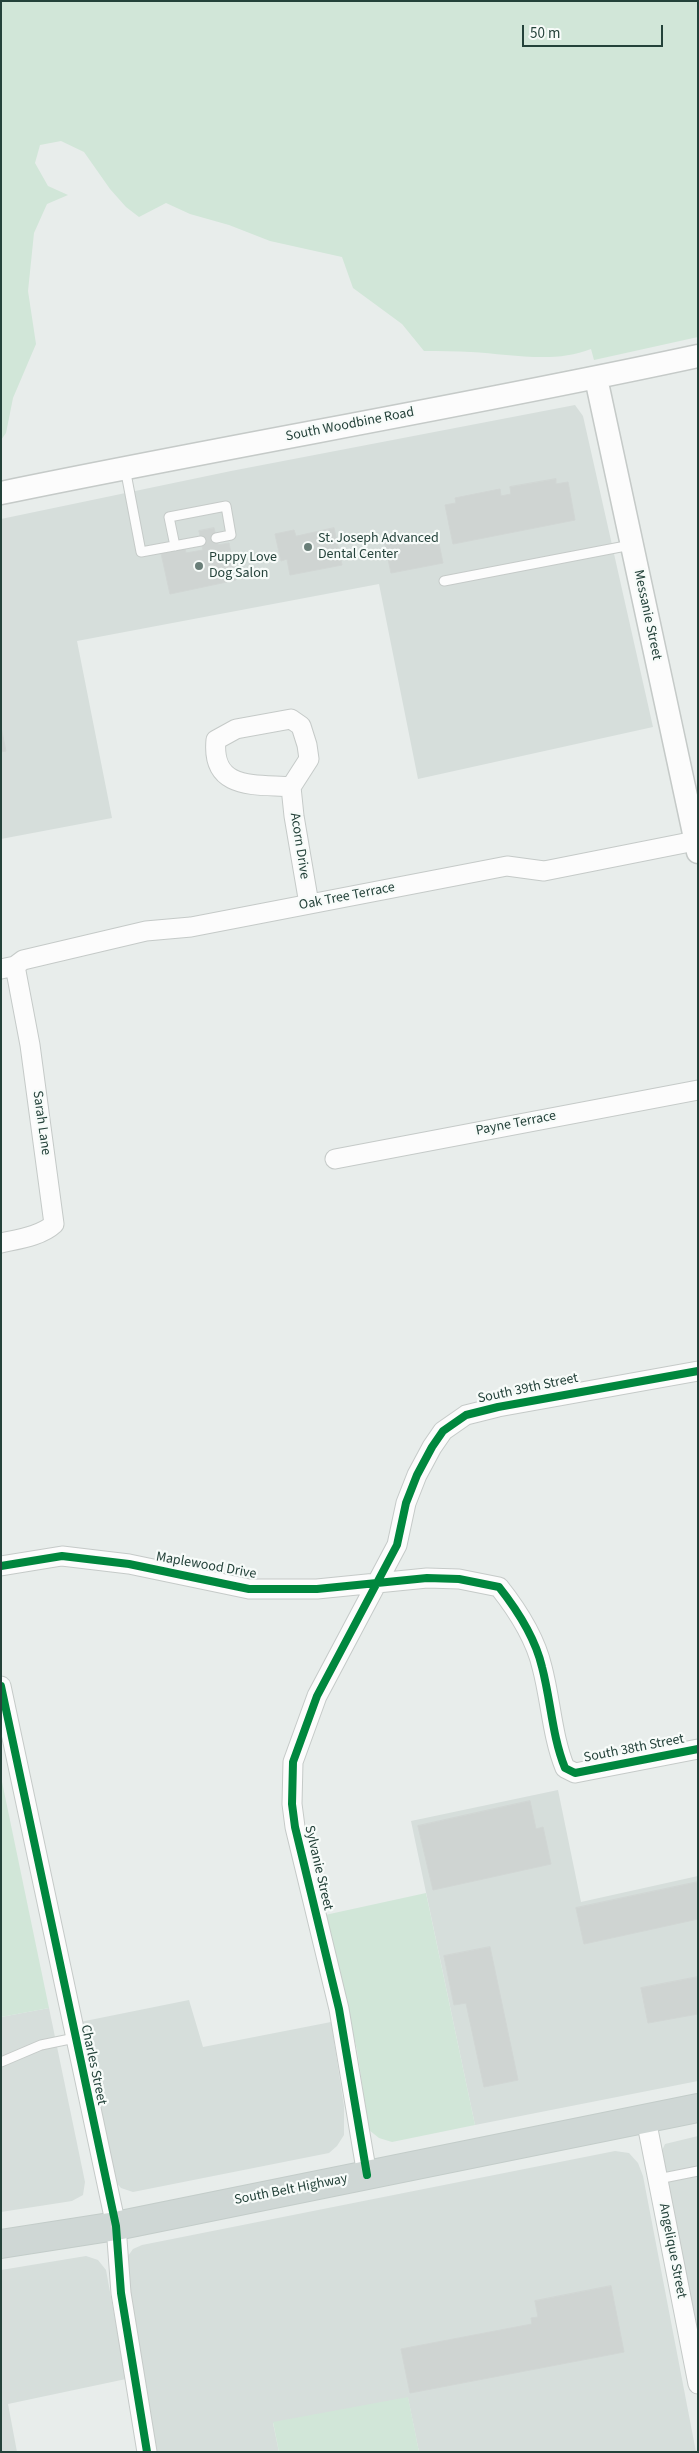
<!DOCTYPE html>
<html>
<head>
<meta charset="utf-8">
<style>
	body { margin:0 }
	#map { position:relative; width:699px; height:2453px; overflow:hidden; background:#e8edeb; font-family:"Source Sans 3",sans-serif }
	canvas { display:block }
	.frame { position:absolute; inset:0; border:2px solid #24423a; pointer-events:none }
	.scale { position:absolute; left:522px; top:25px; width:141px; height:22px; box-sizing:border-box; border:2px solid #24423a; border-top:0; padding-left:6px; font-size:15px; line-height:18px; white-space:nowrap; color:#24423a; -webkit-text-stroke:4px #f7fbf9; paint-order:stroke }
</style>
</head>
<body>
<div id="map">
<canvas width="699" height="2453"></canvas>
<div class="frame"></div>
<div class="scale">50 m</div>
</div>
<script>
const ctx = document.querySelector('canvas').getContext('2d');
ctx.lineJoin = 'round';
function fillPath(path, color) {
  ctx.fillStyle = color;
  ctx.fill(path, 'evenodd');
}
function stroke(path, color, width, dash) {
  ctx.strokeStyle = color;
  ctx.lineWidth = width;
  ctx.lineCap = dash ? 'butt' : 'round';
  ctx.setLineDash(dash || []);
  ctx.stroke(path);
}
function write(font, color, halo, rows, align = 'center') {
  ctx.font = font + ' "Source Sans 3",sans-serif';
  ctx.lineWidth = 4.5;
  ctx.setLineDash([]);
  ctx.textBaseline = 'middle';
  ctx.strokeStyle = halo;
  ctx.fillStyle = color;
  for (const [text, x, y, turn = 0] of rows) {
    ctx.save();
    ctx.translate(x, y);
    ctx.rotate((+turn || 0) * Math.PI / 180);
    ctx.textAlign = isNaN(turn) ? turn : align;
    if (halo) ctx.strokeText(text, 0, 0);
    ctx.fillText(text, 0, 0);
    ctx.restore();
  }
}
fillPath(new Path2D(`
	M575 405 583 416 653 727 418 779 379 584 77 641 112 818 1 839V519L231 471Z
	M558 1790 581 1902 698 1876V2081L475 2125 411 1821Z
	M189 2000 203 2047 331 2022 344 2106V2135L337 2146 329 2153 133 2192 121 2188 112 2178 80 2022Z
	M49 2008 85 2182 83 2195 72 2201 1 2212V2017Z
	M698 2136V2358L660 2155 665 2144Z
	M615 2151 629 2153 638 2163 643 2176 696 2452H419L408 2398 273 2423 279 2452H154L127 2275 128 2256 133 2249 142 2245Z
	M86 2256 98 2260 106 2270 126 2379 8 2404 17 2452H1V2270Z`), '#d6dedb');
fillPath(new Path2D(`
	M1 1H698V337L594 360 591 349C554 364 510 354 471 352 456 351 440 351 424 351L402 324 353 288 342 257 270 241 229 225 190 214 166 203 139 217 126 207 110 189 84 152 61 141 40 145 35 163 48 186 68 195 47 204 34 233 28 291 36 344 13 398 6 433 1 440Z
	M1 1777 49 2008 1 2017Z
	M426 1893 475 2125 392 2142 379 2138 369 2130 357 2050 325 1915Z
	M408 2397 419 2452H279L273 2422Z`), '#d1e6d8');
const building = new Path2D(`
	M556 479V484L568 482 575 520 453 544 445 505 456 503 455 498 500 489 501 496 511 494 510 487Z
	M214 528 218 545 229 543 236 580 170 594 161 553 185 548 186 553 203 550 199 531Z
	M334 528 342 565 290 575 287 559 281 561 275 534 294 530 296 536Z
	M437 534 443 563 391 573 385 544Z
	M1 727 6 751 1 752Z
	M530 1801 536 1829 543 1827 551 1864 433 1890 418 1826Z
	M698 1882V1919L584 1944 576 1908Z
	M490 1947 518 2080 484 2087 466 2003 454 2005 444 1956Z
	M698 1977V2014L648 2023 641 1988Z
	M611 2286 624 2352 410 2393 401 2349 532 2324 531 2318 538 2317 535 2301Z`);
fillPath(building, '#cfd4d2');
stroke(building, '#d1d6d4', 1);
const service = new Path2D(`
	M125 468 141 552 201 541
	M175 546 169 517 226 506 231 535 216 538
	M444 581 631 545
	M1 2062 41 2045 75 2038
	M658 2179 698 2171`);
const minor = new Path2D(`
	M291 719 301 726 307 745 309 759 291 787C256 784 211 791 216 740L236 729Z
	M291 787 294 816 309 904
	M1 969 15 966 23 960 146 931 191 927 507 866 544 871 695 841
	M335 1159 698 1090
	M1 1243C19 1239 41 1236 54 1224L30 1045 15 966
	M1 1566 62 1556 129 1564 249 1589H317L427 1578 459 1579 499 1587C518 1611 535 1637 542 1667 551 1701 552 1736 565 1768L575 1773 698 1749
	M1 1686 116 2226 121 2293 147 2452
	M646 2119 698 2384
	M367 2175 339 2009 295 1827 292 1804 293 1762 317 1696 397 1545 406 1503 417 1475 432 1447 443 1431 466 1415 498 1407 698 1371`);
const tertiary = new Path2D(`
	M596 378 698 852
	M1 493C233 445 467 406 698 356`);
const primary = new Path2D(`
	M1 2244 116 2226 698 2108`);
stroke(service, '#c5cac8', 11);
stroke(minor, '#c5cac8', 21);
stroke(tertiary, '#c5cac8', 25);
stroke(primary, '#c3ccc9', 30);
stroke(service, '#fcfcfc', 9);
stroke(minor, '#fcfcfc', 19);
stroke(tertiary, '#fcfcfc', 22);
stroke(primary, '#cfd7d5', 28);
stroke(new Path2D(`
	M1 1566 62 1556 129 1564 249 1589H317L427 1578 459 1579 499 1587C518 1611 535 1637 542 1667 551 1701 552 1736 565 1768L575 1773 698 1749
	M1 1686 116 2226 121 2293 147 2452
	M367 2175 339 2009 295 1827 292 1804 293 1762 317 1696 397 1545 406 1503 417 1475 432 1447 443 1431 466 1415 498 1407 698 1371`), '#00873e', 8);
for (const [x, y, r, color] of [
	[308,547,5,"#697e78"],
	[199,566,5,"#697e78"]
]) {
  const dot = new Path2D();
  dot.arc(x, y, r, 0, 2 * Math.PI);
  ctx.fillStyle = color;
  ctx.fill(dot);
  stroke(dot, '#f7fbf9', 2);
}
write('14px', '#24423a', '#f7fbf9', [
	["South Woodbine Road",350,425,-11],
	["Messanie Street",647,615,78],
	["Acorn Drive",299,846,81],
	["Oak Tree Terrace",347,897,-11],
	["Sarah Lane",41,1123,82],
	["Payne Terrace",516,1124,-11],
	["South 39th Street",528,1389,-12],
	["Maplewood Drive",206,1566,10],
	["South 38th Street",634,1749,-11],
	["Sylvanie Street",318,1868,77],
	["Charles Street",93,2065,78],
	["South Belt Highway",291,2190,-11],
	["Angelique Street",672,2251,79]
]);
write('14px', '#24423a', '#f7fbf9', [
	["St. Joseph Advanced",318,539],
	["Dental Center",318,555],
	["Puppy Love",209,558],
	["Dog Salon",209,574]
], 'left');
</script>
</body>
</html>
